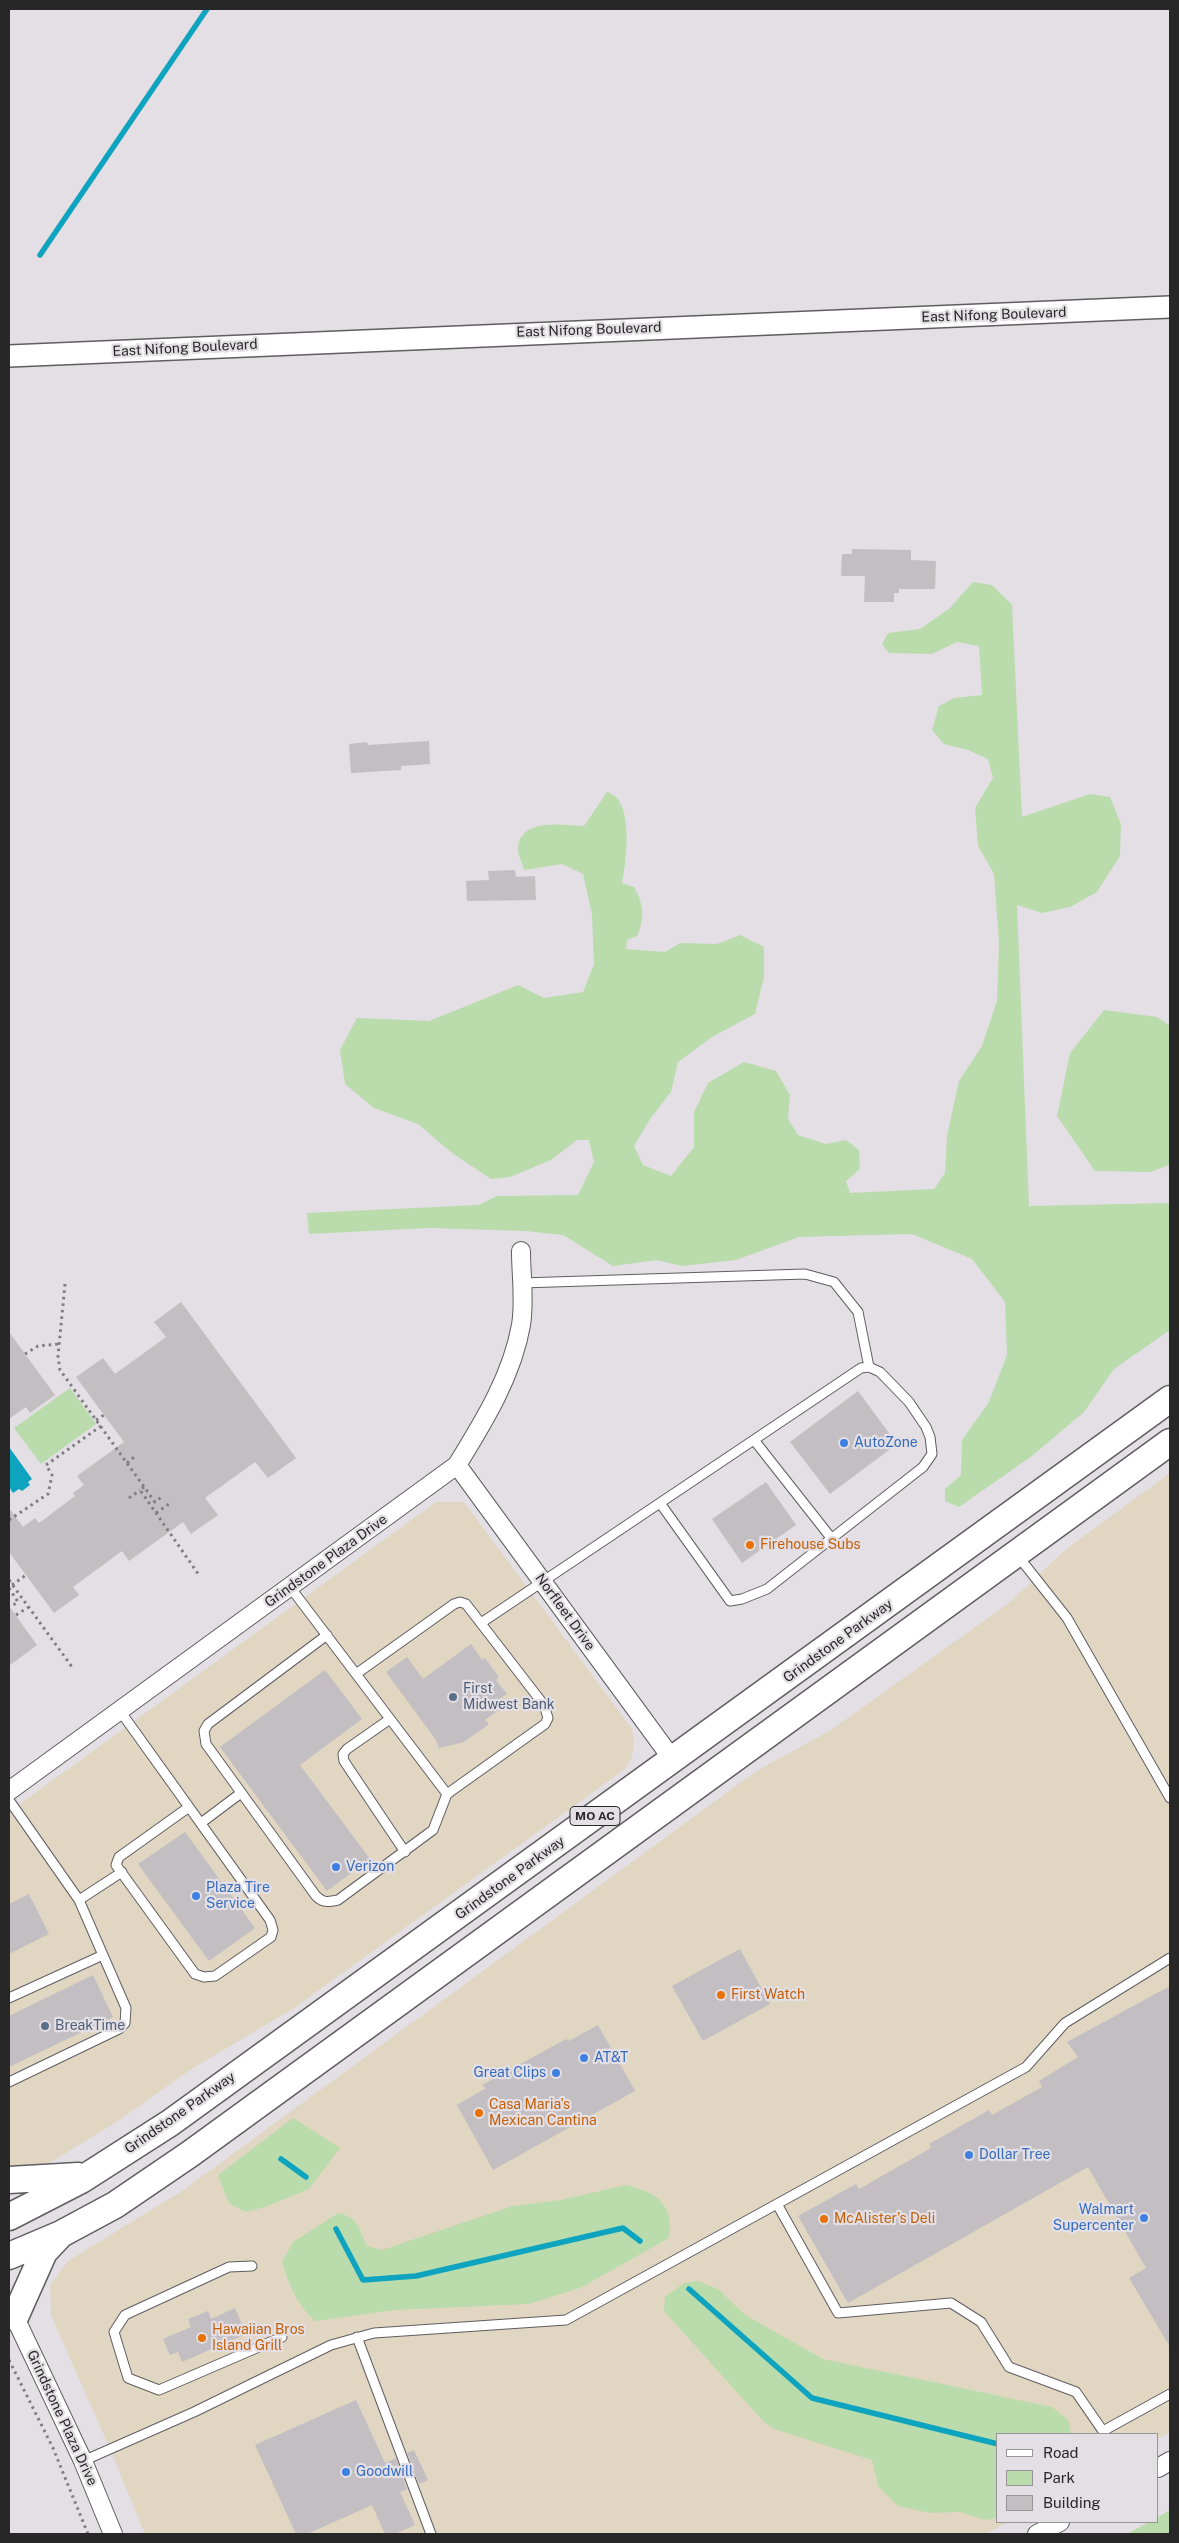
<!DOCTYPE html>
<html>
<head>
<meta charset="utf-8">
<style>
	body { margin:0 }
	#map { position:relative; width:1179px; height:2543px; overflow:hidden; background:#e3dfe4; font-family:"Public Sans",sans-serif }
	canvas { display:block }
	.frame { position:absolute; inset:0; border:10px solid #282728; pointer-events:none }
	.legend { position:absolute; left:996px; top:2433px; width:162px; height:90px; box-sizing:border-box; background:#e3dfe4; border:1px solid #989599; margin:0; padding:6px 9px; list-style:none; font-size:15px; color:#282728 }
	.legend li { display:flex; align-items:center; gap:10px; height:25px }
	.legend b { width:25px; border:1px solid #989599 }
</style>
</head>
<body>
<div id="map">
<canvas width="1179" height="2543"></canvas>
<div class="frame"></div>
<ul class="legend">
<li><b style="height:6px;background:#fff"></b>Road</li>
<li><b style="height:14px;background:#badcad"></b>Park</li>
<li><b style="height:14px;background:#c2bec2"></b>Building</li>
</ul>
</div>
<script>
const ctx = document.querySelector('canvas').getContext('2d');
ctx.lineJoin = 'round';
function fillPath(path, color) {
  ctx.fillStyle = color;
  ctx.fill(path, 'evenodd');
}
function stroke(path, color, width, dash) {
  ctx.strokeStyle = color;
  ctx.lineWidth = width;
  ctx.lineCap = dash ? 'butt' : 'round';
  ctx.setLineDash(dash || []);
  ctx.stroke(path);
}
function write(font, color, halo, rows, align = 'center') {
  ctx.font = font + ' "Public Sans",sans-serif';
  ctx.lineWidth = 4.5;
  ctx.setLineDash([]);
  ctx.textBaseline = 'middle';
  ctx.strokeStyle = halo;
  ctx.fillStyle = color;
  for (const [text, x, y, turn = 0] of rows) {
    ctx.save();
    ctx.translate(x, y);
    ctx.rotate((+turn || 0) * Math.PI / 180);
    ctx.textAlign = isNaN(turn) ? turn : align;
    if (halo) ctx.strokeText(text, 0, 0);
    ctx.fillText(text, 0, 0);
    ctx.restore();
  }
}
fillPath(new Path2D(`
	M1170 1473V2432L1158 2439V2434H998V2522H1008L986 2534H145L110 2449 51 2315 50 2285 68 2261 182 2191 755 1772 831 1730 1009 1603 1065 1550Z
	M436 1502H464L632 1729 634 1743 632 1757 625 1769 294 2008 190 2070 118 2121 43 2167 9 2169V1812Z`), '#e1d6c2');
fillPath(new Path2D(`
	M973 582 992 585 1012 605 1022 817 1090 794 1110 797 1121 824 1120 856 1097 892 1070 907 1042 913 1017 905 1029 1206 1170 1203V1330L1114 1369 1084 1412 1032 1456 959 1507 945 1501V1489L961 1475 962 1440 989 1402 1007 1355 1005 1302 972 1259 912 1234 799 1237 736 1260 682 1266 657 1260 613 1266 563 1235 525 1231 427 1228 309 1234 307 1213 479 1205 497 1196 578 1195 594 1162 589 1140H577L551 1160 510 1177 491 1179 452 1153 418 1124 374 1108 345 1084 340 1050 357 1018 429 1021 518 985 544 998 583 992 594 964 592 914 583 874 562 864 524 870C523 864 518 856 518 850 518 817 563 825 584 826L607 792C610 793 615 796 617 798 632 816 626 862 622 883L634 887C644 904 645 919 637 936L627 940 626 949 665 952 680 943 717 944 740 935 764 947V977L755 1014 712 1037 678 1062 671 1092 650 1119 634 1146 643 1165 671 1176 694 1147V1112L708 1083 744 1062 776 1071 790 1095 788 1119 798 1135 826 1144 846 1140 859 1150 860 1169 846 1181 850 1193 934 1189 945 1173 947 1136 959 1081 982 1046 997 1001 999 943 994 874 978 846 975 808 993 778 988 759 968 750 944 744 932 730 939 706 954 698 982 695 979 646 957 642 932 654 889 653 882 644 888 633 920 629 950 608Z
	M1104 1010 1157 1017 1170 1026V1165L1150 1172 1095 1171 1057 1116 1070 1053Z
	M70 1388 96 1424 41 1464 14 1428Z
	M293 2118 340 2148 309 2189 265 2207 245 2212 229 2203 218 2175Z
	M626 2185C657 2193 674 2203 669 2238L580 2288 529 2304 395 2310 315 2321C297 2305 289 2285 282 2262L293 2242 338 2213C358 2217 359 2229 367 2246L382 2250 513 2206 561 2200Z
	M698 2281 718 2289 745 2315 823 2359 1052 2407 1068 2420 1071 2434H998V2518L985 2520 960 2512 930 2513 898 2506 878 2486 872 2460 774 2429 762 2420 664 2311 665 2297 684 2283Z
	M1170 2510V2534H1127L1149 2522H1158V2517Z`), '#badcad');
fillPath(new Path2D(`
	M9 1447 32 1479 28 1482 30 1485 22 1491 19 1489 13 1493 9 1487Z`), '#0ea3be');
stroke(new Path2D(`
	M40 255 207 9
	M281 2159 306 2177
	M336 2229 363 2280 416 2276 623 2228 640 2241
	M689 2289 812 2398 998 2444`), '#0ea3be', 5.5);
fillPath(new Path2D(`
	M852 549 911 550V560L936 561 935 589H899V593H894V602H864L865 576H841L842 554H852Z
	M429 741 430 764 401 766V770L351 773 349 744 367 742 368 745Z
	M515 870 516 877 535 876 536 900 467 901 466 881 489 880 488 871Z
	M181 1302 296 1458 268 1478 255 1462 205 1498 218 1515 191 1534 183 1522 129 1561 122 1551 73 1587 79 1595 54 1613 9 1552V1508L23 1527 35 1518 39 1523 75 1496 73 1493 84 1485 77 1476 124 1442 76 1377 103 1358 115 1374 166 1337 154 1322Z
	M9 1332 55 1395 30 1413 26 1407 9 1419Z
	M858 1391 897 1444 830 1494 790 1442Z
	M766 1482 796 1525 742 1563 712 1519Z
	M9 1606 37 1645 9 1666Z
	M471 1644 482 1660 485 1658 499 1677 496 1680 507 1694 498 1700 503 1707 485 1720 489 1724 464 1742 439 1748 436 1740 386 1672 407 1657 423 1679Z
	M325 1670 362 1719 300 1765 370 1859 327 1891 220 1747Z
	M185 1832 255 1928 209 1961 138 1864Z
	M29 1894 49 1934 9 1954V1904Z
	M740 1949 770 2004 703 2041 672 1986Z
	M93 1975 113 2017 9 2067V2016Z
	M1170 1986V2347L1129 2278 1146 2268 1088 2167 848 2303 798 2216 856 2184 859 2189 931 2148 929 2144 989 2110 992 2115 1042 2087 1039 2081 1078 2057 1067 2042Z
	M598 2025 635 2091 493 2170 457 2105 486 2088 482 2085 566 2039 569 2041Z
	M235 2308 246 2334 182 2362 178 2352 170 2355 163 2339 191 2327 188 2319 208 2311 211 2319Z
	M356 2400 385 2463 396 2458 407 2489 400 2492 415 2525 395 2534H385L372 2505 307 2534H296L255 2445Z
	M414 2450 428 2480 419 2484 407 2453Z`), '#c2bec2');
const service = new Path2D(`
	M521 1283 805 1274 834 1282 858 1312 869 1367
	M754 1440 832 1539
	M1018 1556 1067 1618 1170 1798
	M290 1587C342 1656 395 1725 447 1794L545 1724 548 1718 544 1705 466 1604 460 1602 454 1604 356 1674
	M481 1623 861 1368 869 1367 880 1372 909 1402 926 1427 930 1437 932 1454 923 1467 767 1589 742 1599 730 1601 660 1503
	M327 1635 208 1724 204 1731 206 1744 316 1896C323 1903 328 1902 338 1900L433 1830 447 1794
	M120 1711 133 1729 270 1920 273 1930 271 1937 215 1976 204 1977 195 1974 116 1865 119 1857 189 1807
	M390 1719 347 1749 343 1754 344 1761 405 1852
	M9 1800 79 1900 122 1872
	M201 1823 241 1793
	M9 1998 103 1955
	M9 2082 119 2029 125 2023 126 2008 79 1900
	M777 2204 838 2313 951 2303 981 2322 1009 2367 1076 2392 1105 2434
	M252 2266 229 2267 125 2315 114 2332 128 2378 159 2390 282 2337
	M357 2337 431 2534
	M1103 2431 1170 2394
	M83 2461 194 2412 331 2345 374 2333 566 2320 1026 2067 1065 2023 1170 1958`);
const minor = new Path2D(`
	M457 1465 673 1760
	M9 1791 457 1465C484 1421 512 1376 521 1325 525 1301 521 1275 521 1251
	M10 2307 83 2461 113 2534
	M1158 2468 1170 2461
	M1037 2534 1060 2522`);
const tertiary = new Path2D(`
	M9 356 1170 307`);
const primary = new Path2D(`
	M9 2180 78 2176
	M9 2217 81 2180 170 2123 1170 1399
	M9 2256 61 2234 115 2205 190 2154 1170 1442
	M9 2315 15 2317 44 2252 60 2235`);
stroke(service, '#605d61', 11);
stroke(minor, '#605d61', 20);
stroke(tertiary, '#605d61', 24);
stroke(primary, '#605d61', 29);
stroke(new Path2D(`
	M65 1284 58 1356 60 1370 155 1502 163 1496
	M25 1354 38 1346 59 1344
	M96 1420 104 1415
	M127 1463 134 1457
	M144 1487 140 1490 199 1575
	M129 1498 140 1490
	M156 1513 169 1504
	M9 1520 48 1494 52 1475 46 1465 101 1426
	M9 1580 72 1667
	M12 1585 26 1575
	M9 1588 18 1602 10 1607
	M16 1615 29 1607
	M9 2360 53 2448 88 2534`), '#7f7d80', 3, [2.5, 4]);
stroke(service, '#fff', 9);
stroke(minor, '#fff', 18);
stroke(tertiary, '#fff', 21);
stroke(primary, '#fff', 26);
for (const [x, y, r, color] of [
	[844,1443,5,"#3f7fe0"],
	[750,1545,5,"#e8710a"],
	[453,1697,5,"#5c6f8a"],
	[336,1867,5,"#3f7fe0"],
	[196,1896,5,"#3f7fe0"],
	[721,1995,5,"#e8710a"],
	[45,2026,5,"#5c6f8a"],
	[584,2058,5,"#3f7fe0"],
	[556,2073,5,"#3f7fe0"],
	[479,2113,5,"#e8710a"],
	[969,2155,5,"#3f7fe0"],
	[1144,2218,5,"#3f7fe0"],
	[824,2219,5,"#e8710a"],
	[202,2338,5,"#e8710a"],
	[346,2472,5,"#3f7fe0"]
]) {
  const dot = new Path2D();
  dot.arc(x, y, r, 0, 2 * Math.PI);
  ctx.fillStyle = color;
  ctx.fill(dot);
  stroke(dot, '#e3dfe4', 2);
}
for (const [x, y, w] of [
	[595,1816,50]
]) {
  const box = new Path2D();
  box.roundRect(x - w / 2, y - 9.5, w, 19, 4);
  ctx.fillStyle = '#e3dfe4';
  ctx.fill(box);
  stroke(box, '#282728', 1);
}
write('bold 12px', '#282728', null, [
	["MO AC",595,1816]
]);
write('14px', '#282728', '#e3dfe4', [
	["East Nifong Boulevard",994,315,-2],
	["East Nifong Boulevard",589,330,-2],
	["East Nifong Boulevard",185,348,-3],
	["Grindstone Plaza Drive",326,1561,-36],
	["Norfleet Drive",565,1612,54],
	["Grindstone Parkway",838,1641,-36],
	["Grindstone Parkway",510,1878,-36],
	["Grindstone Parkway",180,2113,-35],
	["Grindstone Plaza Drive",62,2418,65]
]);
write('14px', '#366cbe', '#e3dfe4', [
	["AutoZone",854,1443],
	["Verizon",346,1867],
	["Plaza Tire",206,1888],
	["Service",206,1904],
	["AT&T",594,2058],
	["Great Clips",546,2073,"right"],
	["Dollar Tree",979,2155],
	["Walmart",1134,2210,"right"],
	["Supercenter",1134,2226,"right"],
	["Goodwill",356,2472]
], 'left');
write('14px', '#c56008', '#e3dfe4', [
	["Firehouse Subs",760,1545],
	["First Watch",731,1995],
	["Casa Maria's",489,2105],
	["Mexican Cantina",489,2121],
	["McAlister's Deli",834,2219],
	["Hawaiian Bros",212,2330],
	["Island Grill",212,2346]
], 'left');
write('14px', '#4e5e75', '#e3dfe4', [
	["First",463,1689],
	["Midwest Bank",463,1705],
	["BreakTime",55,2026]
], 'left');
</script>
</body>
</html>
